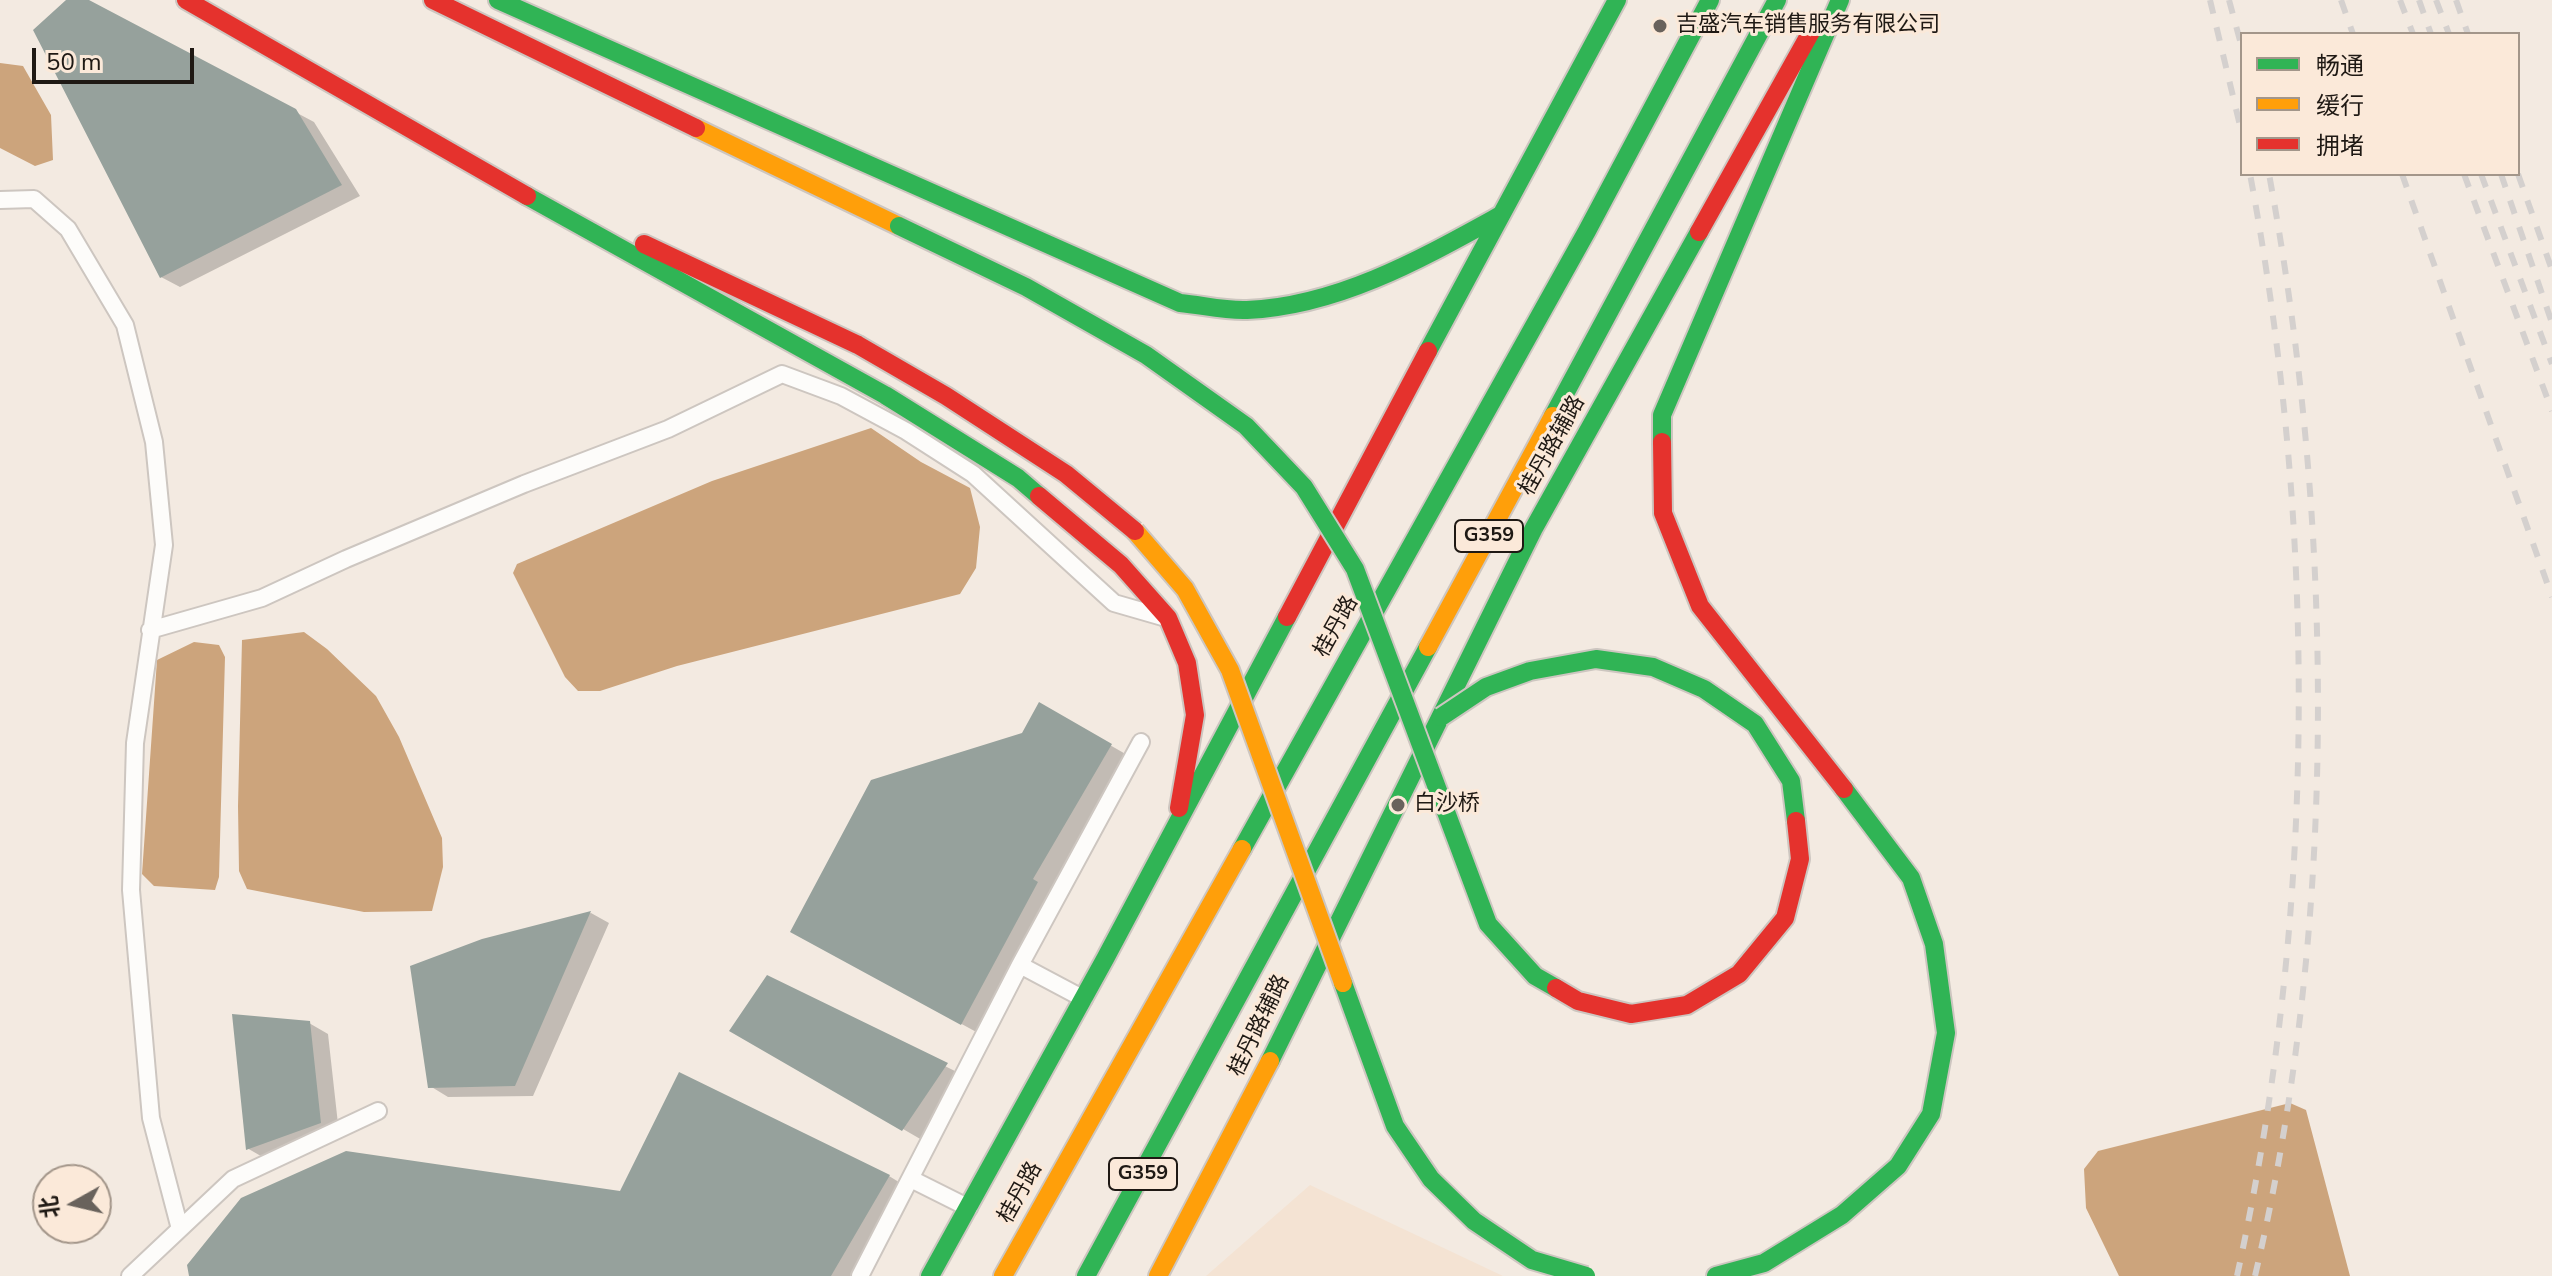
<!DOCTYPE html>
<html>
<head>
<meta charset="utf-8">
<style>
	body { margin:0 }
	#map { position:relative; width:2552px; height:1276px; overflow:hidden; background:#f3eae1; font-family:"Nunito Sans","Noto Sans SC",sans-serif }
	canvas { display:block }
	.legend { position:absolute; left:2240px; top:32px; width:280px; height:144px; box-sizing:border-box; background:#fbe9d9; border:2px solid #a3968a; margin:0; padding:10px 14px; list-style:none; font-size:24px; color:#1f1914 }
	.legend li { display:flex; align-items:center; gap:16px; height:40px }
	.legend b { width:40px; border:2px solid #a3968a }
	.north { position:absolute; left:32px; top:1164px; width:80px; height:80px; box-sizing:border-box; background:#fbe9d9; border:2px solid #a3968a; border-radius:50%; rotate:262deg; font-size:22px; font-weight:700; line-height:32px; text-align:center; color:#1f1914 }
	.north::after { content:''; display:block; margin:auto; width:28px; height:36px; background:#69625c; clip-path:polygon(50% 0,100% 100%,50% 72%,0 100%) }
	.scale { position:absolute; left:32px; top:48px; width:162px; height:36px; box-sizing:border-box; border:4px solid #1f1914; border-top:0; padding-left:10px; font-size:24px; line-height:28px; white-space:nowrap; color:#1f1914; -webkit-text-stroke:6px #fbe9d9; paint-order:stroke }
</style>
</head>
<body>
<div id="map">
<canvas width="2552" height="1276"></canvas>
<ul class="legend">
<li><b style="height:10px;background:#30b455"></b>畅通</li>
<li><b style="height:10px;background:#ff9f0a"></b>缓行</li>
<li><b style="height:10px;background:#e5322d"></b>拥堵</li>
</ul>
<div class="north">北</div>
<div class="scale">50 m</div>
</div>
<script>
const ctx = document.querySelector('canvas').getContext('2d');
ctx.lineJoin = 'round';
function fillPath(path, color) {
  ctx.fillStyle = color;
  ctx.fill(path, 'evenodd');
}
function stroke(path, color, width, dash) {
  ctx.strokeStyle = color;
  ctx.lineWidth = width;
  ctx.lineCap = dash ? 'butt' : 'round';
  ctx.setLineDash(dash || []);
  ctx.stroke(path);
}
function write(font, color, halo, rows, align = 'center') {
  ctx.font = font + ' "Nunito Sans","Noto Sans SC",sans-serif';
  ctx.lineWidth = 6;
  ctx.setLineDash([]);
  ctx.textBaseline = 'middle';
  ctx.strokeStyle = halo;
  ctx.fillStyle = color;
  for (const [text, x, y, turn = 0] of rows) {
    ctx.save();
    ctx.translate(x, y);
    ctx.rotate((+turn || 0) * Math.PI / 180);
    ctx.textAlign = isNaN(turn) ? turn : align;
    if (halo) ctx.strokeText(text, 0, 0);
    ctx.fillText(text, 0, 0);
    ctx.restore();
  }
}
fillPath(new Path2D(`
	M1310 1185 1503 1276H1206Z`), '#f4e3d3');
fillPath(new Path2D(`
	M0 63 23 66 51 115 53 160 35 166 0 148Z
	M871 428 921 462 970 488 980 527 976 568 960 594 677 666 600 691H578L565 677 513 573 517 564 712 481Z
	M304 632 327 649 376 696 399 737 442 838 443 867 432 911 364 912 247 889 239 871 238 806 242 640Z
	M194 642 219 645 225 657 219 877 215 890 154 886 142 874 157 660Z
	M2290 1103 2306 1110 2350 1276H2119L2086 1208 2084 1169 2098 1151Z`), '#cca47c');
fillPath(new Path2D(`
	M69 0H85L314 122 360 196 180 287 161 277Z
	M1040 705 1129 756 1051 891 1055 894 980 1034 811 942 1024 734Z
	M591 913 609 923 533 1096 448 1097 430 1086 483 941Z
	M767 978 965 1076 922 1140 732 1030Z
	M309 1023 328 1034 339 1133 266 1159 247 1148Z
	M889 1176 907 1187 854 1276H191L621 1193Z`), '#0003');
fillPath(new Path2D(`
	M66 0H89L296 109 342 185 160 278 33 30Z
	M1039 702 1112 744 1033 879 1038 882 961 1025 790 932 871 780 1022 733Z
	M591 911 515 1086 428 1088 410 966 482 939Z
	M767 975 948 1063 902 1131 729 1031Z
	M232 1014 310 1021 321 1123 246 1150Z
	M679 1072 890 1175 831 1276H189L187 1265 241 1198 346 1151 620 1191Z`), '#96a19c');
const street = new Path2D(`
	M0 200 34 199 68 229 125 325 154 442 164 545 135 743 131 890 151 1118 180 1229
	M150 630 262 598 346 559 524 484 668 429 782 374 841 396 906 431 973 474 1114 603 1166 618
	M1020 965 1084 999
	M911 1179 969 1208
	M130 1276 233 1179 378 1111
	M860 1276 1020 965 1141 742`);
const fast = new Path2D(`
	M498 0 1180 303C1202 305 1225 311 1247 310 1338 306 1421 259 1499 216
	M527 196 885 395 1018 478 1039 496
	M1428 351 1617 0
	M1553 416 1777 0
	M1662 442V415L1840 0
	M1242 849 1587 231 1710 0
	M1270 1061 1534 528 1699 232
	M930 1276 1105 959 1287 617
	M1086 1276 1428 647
	M1716 1276 1764 1263 1842 1215 1898 1166 1931 1114 1946 1033 1934 944 1911 878 1844 789`);
const slow = new Path2D(`
	M696 128 899 226
	M1428 647 1553 416
	M1003 1276 1242 849
	M1158 1276 1270 1061`);
const jam = new Path2D(`
	M186 0 527 196
	M433 0 696 128
	M1699 232 1812 30
	M644 244 858 345
	M1662 442 1663 513 1700 606 1844 789
	M1039 496 1121 565 1168 618 1187 663 1195 715 1179 808
	M1287 617 1428 351`);
stroke(street, '#cdc6c0', 20);
stroke(fast, '#cdc6c0', 22);
stroke(slow, '#cdc6c0', 22);
stroke(jam, '#cdc6c0', 22);
stroke(street, '#fdfcfa', 16);
stroke(fast, '#30b455', 18);
stroke(slow, '#ff9f0a', 18);
stroke(jam, '#e5322d', 18);
stroke(new Path2D(`
	M2210 0 2242 134
	M2229 0 2242 48
	M2341 0 2353 34
	M2400 0 2413 34
	M2419 0 2431 34
	M2436 0 2449 34
	M2456 0 2468 34
	M2402 174 2552 597
	M2464 174 2552 411
	M2481 174 2552 364
	M2501 174 2552 323
	M2518 174 2552 270
	M2237 1276C2316 914 2318 537 2250 174
	M2255 1276C2338 922 2335 530 2269 174`), '#d4d0ce', 6, [14, 14]);
const fastBridge = new Path2D(`
	M899 226 1026 287 1146 355 1246 426 1304 487 1355 569 1488 924 1535 976 1556 988
	M1441 717 1486 687 1530 671 1596 659 1653 667 1704 689 1755 724 1791 781 1796 821
	M1343 983 1395 1126 1431 1179 1474 1221 1532 1260 1586 1276`);
const slowBridge = new Path2D(`
	M1135 531 1185 589 1230 670 1343 983`);
const jamBridge = new Path2D(`
	M858 345 946 396 1066 474 1135 531
	M1556 988 1578 1001 1631 1014 1687 1005 1739 974 1785 918 1800 859 1796 821`);
stroke(fastBridge, '#cdc6c0', 22, []);
stroke(slowBridge, '#cdc6c0', 22, []);
stroke(jamBridge, '#cdc6c0', 22, []);
stroke(fastBridge, '#30b455', 18);
stroke(slowBridge, '#ff9f0a', 18);
stroke(jamBridge, '#e5322d', 18);
for (const [x, y, r, color] of [
	[1660,26,8,"#69625c"],
	[1398,805,8,"#69625c"]
]) {
  const dot = new Path2D();
  dot.arc(x, y, r, 0, 2 * Math.PI);
  ctx.fillStyle = color;
  ctx.fill(dot);
  stroke(dot, '#fbe9d9', 3);
}
for (const [x, y, w] of [
	[1489,536,68],
	[1143,1174,68]
]) {
  const box = new Path2D();
  box.roundRect(x - w / 2, y - 16, w, 32, 6);
  ctx.fillStyle = '#fbe9d9';
  ctx.fill(box);
  stroke(box, '#1f1914', 2);
}
write('bold 20px', '#1f1914', null, [
	["G359",1489,536],
	["G359",1143,1174]
]);
write('22px', '#1f1914', '#fbe9d9', [
	["吉盛汽车销售服务有限公司",1676,26],
	["白沙桥",1414,805]
], 'left');
write('22px', '#1f1914', '#fbe9d9', [
	["桂丹路辅路",1553,446,-61],
	["桂丹路",1337,627,-61],
	["桂丹路辅路",1260,1026,-64],
	["桂丹路",1021,1193,-61]
]);
</script>
</body>
</html>
